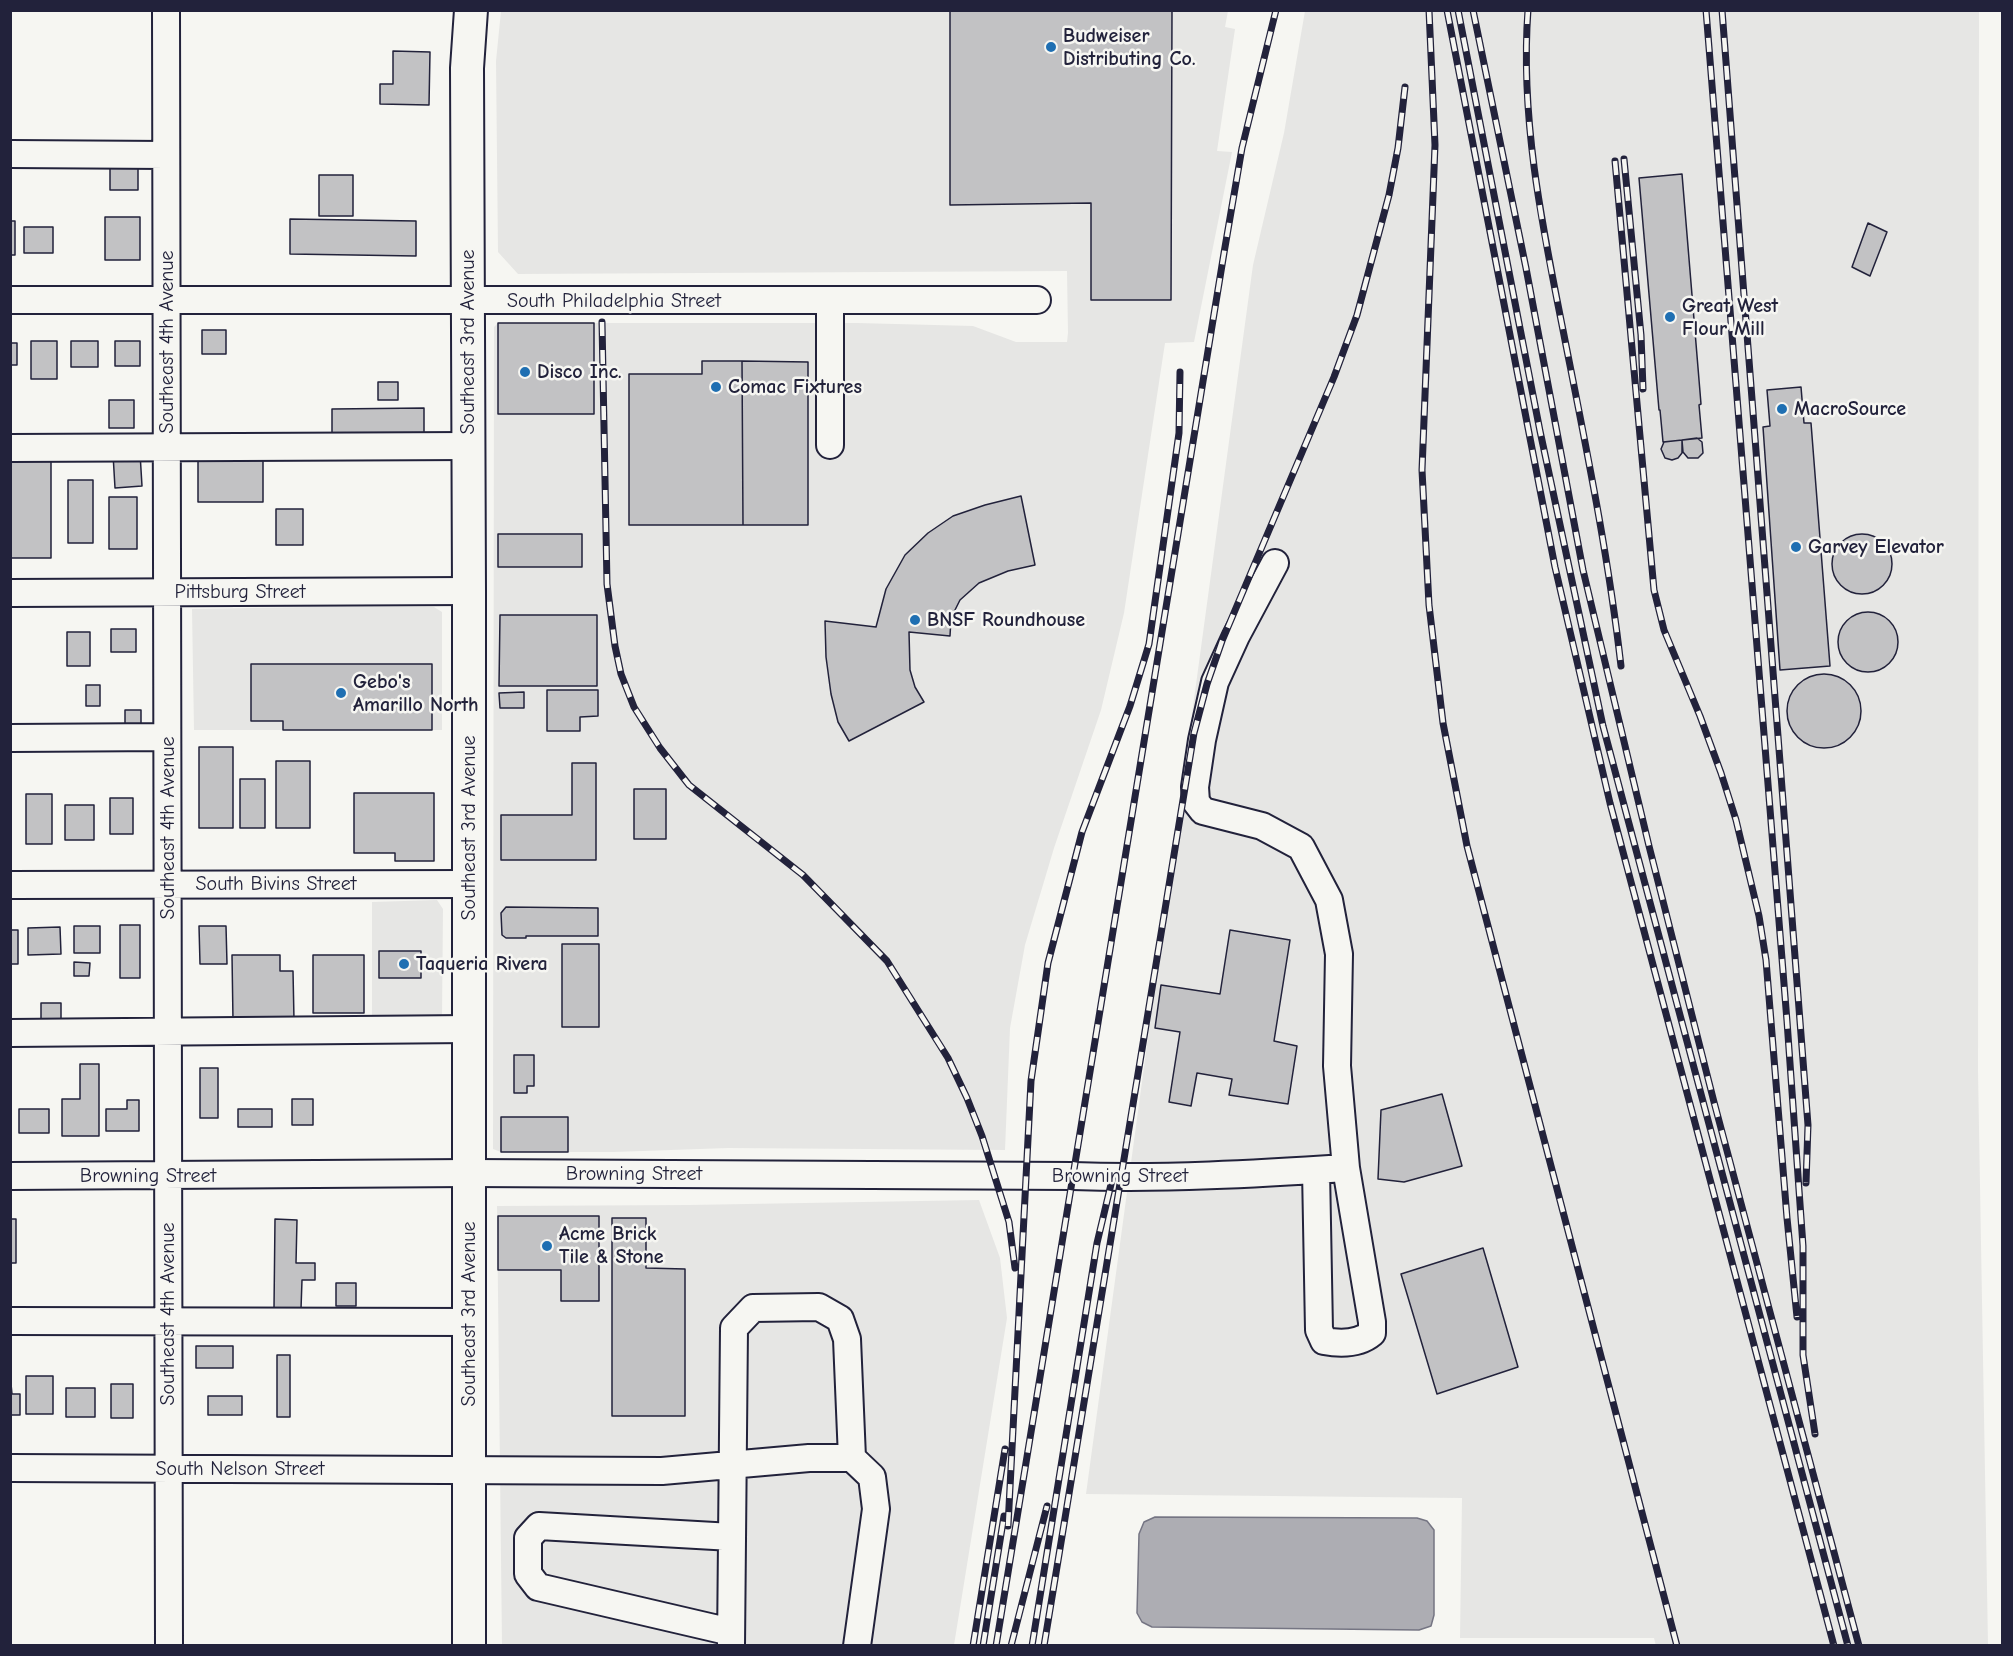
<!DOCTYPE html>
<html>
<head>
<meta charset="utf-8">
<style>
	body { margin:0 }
	#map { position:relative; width:2013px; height:1656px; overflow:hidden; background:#f6f6f2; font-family:"Comic Neue",sans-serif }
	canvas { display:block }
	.frame { position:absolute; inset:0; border:12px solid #22223b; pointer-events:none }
</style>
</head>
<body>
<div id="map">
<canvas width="2013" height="1656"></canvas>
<div class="frame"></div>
</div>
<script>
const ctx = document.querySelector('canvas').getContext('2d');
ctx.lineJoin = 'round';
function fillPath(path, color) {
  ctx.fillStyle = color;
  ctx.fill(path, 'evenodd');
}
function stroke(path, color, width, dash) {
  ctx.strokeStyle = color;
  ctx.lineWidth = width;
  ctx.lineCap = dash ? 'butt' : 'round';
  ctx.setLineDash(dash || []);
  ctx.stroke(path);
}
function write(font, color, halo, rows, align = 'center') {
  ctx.font = font + ' "Comic Neue",sans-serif';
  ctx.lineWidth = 5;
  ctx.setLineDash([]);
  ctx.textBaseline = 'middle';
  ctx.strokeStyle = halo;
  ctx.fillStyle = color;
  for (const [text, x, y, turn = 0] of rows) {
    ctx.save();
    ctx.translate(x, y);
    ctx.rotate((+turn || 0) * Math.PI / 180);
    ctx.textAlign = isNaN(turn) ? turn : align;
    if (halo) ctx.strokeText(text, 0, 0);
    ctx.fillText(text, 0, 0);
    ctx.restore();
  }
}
fillPath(new Path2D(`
	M501 11H1228L1225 27 1235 29 1217 151 1232 152 1194 342 1165 343 1124 613 1101 710 1054 848 1025 945 1010 1028 1005 1150 728 1148 614 1152H501L493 1149 494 327 498 323H857L973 326 1016 342H1067L1068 333 1067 271 518 274 498 252 496 61Z
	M1305 11H1979L1978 1071 1988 1645 1656 1646 1654 1638H1460L1462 1498 1086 1494 1253 265 1284 133Z
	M310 607H434L442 612V730H194L192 609Z
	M437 900 443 909 442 1017 372 1018V902Z
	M979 1200 1000 1258 1007 1318 954 1645H502L497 1206 689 1205Z`), '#e6e6e4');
const water = new Path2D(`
	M1155 1517 1417 1518 1427 1521 1434 1530V1615L1431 1626 1419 1630 1152 1627 1142 1622 1137 1613 1139 1534 1144 1522Z`);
fillPath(water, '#adadb3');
stroke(water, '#757583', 1.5);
const building = new Path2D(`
	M950 10H1172L1171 300H1091V203L950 205Z
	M393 51 430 52 429 105 380 104V84H393Z
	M110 161H138V190H110Z
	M1682 174 1701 404 1699 405 1702 438 1663 442 1660 410H1659L1639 178Z
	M319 175H353V216H319Z
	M105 217H140V260H105Z
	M290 219 416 221V256L290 254Z
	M10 221H15V255H10Z
	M1868 223 1887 232 1870 276 1852 267Z
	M24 227H53V253H24Z
	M498 323H594V414H498Z
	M202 330H226V354H202Z
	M31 341H57V379H31Z
	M71 341H98V367H71Z
	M115 341H140V366H115Z
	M10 343H17V365H10Z
	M702 361H742L743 525H629V374H702Z
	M742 361 808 362V525H743Z
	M378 382H398V400H378Z
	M1801 387 1804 423H1811L1830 666 1780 670 1763 427 1770 426 1767 390Z
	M109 400H134V428H109Z
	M424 408V438H332V409Z
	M1697 438 1702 442 1703 453 1698 458H1688L1683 452 1682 440Z
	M1682 440V453L1678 458 1672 460 1665 458 1661 449 1664 442Z
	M140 453 142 486 115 488 113 454Z
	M198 454H263V502H198Z
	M51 455V558H10V456Z
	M68 480H93V543H68Z
	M1021 496 1035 565 1008 571 979 583 960 600 951 618 950 636 909 632 910 670 915 687 924 702 849 741 838 722 831 694 826 657 825 621 876 627 886 589 905 555 928 533 953 516 985 505Z
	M109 497H137V549H109Z
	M276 509H303V545H276Z
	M498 534H582V567H498Z
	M1832 564a30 30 0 1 1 60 0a30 30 0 1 1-60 0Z
	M1838 642a30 30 0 1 1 60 0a30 30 0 1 1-60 0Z
	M500 615H597V686H499Z
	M111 629H136V652H111Z
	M67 632H90V666H67Z
	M251 664H432V730H283V721H251Z
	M1787 711a37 37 0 1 1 74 0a37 37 0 1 1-74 0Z
	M86 685H100V706H86Z
	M547 690H598V716L580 717V731H547Z
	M524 692V708H500L499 693Z
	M125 710H141V727H125Z
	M199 747H233V828H199Z
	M276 761H310V828H276Z
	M572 763H596V860H501V815H572Z
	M240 779H265V828H240Z
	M634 789H666V839H634Z
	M354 793H434V861H395V853H354Z
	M26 794H52V844H26Z
	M110 798H133V834H110Z
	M65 805H94V840H65Z
	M506 907 598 908V936H526V938H506L502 935 501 913Z
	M120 925H140V978H120Z
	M74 926H100V953H74Z
	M199 926H226L227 964H200Z
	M60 927 61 954 28 955V928Z
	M10 930H18V964H10Z
	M1230 930 1290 940 1274 1041 1297 1046 1288 1104 1229 1095 1232 1079 1197 1073 1191 1106 1169 1102 1180 1032 1155 1028 1161 985 1220 994Z
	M562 944H599V1027H562Z
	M379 951H421V978H379Z
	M232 955H280V971H293L294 1020 233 1021Z
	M313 955H364V1013H313Z
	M74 962 90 963 89 976H74Z
	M41 1003H61V1019H41Z
	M514 1055H534V1086H527V1093H514Z
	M80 1064H99V1136H62V1099H80Z
	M200 1068H218V1118H200Z
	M1442 1094 1462 1166 1404 1182 1378 1179 1381 1110Z
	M292 1099H313V1125H292Z
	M127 1100H139V1131H106V1109H127Z
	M19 1109H49V1133H19Z
	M238 1109H272V1127H238Z
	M501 1117H568V1152H501Z
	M498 1216H599V1301H561V1270H498Z
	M612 1218H646V1268L685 1269V1416H612Z
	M10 1219H16V1263H10Z
	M275 1219 297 1220 296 1263H315V1280H302L301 1309 274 1308Z
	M1483 1248 1518 1367 1437 1394 1401 1274Z
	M336 1283H356V1306H336Z
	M196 1346H233V1368H196Z
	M277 1355H290V1417H277Z
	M10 1374 12 1394H20V1415H10Z
	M26 1376H53V1414H26Z
	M111 1384H133V1418H111Z
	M66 1388H95V1417H66Z
	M208 1396H242V1415H208Z`);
fillPath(building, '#c2c2c4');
stroke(building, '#22223b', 1.5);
const minor = new Path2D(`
	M166 10 169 1646
	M10 154 166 155
	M10 300H1037
	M830 302V445
	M10 448 469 446
	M10 593 469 591
	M10 738 167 737
	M10 885 469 884
	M10 1033 469 1029
	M1316 1170 1319 1330 1324 1341C1341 1344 1359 1344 1372 1333V1322L1346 1168
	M10 1176 469 1173 1073 1176C1164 1179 1255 1174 1346 1168L1337 1066 1339 954 1329 900 1301 847 1262 826 1203 811 1196 802 1195 787 1202 740 1215 682 1236 636 1275 563
	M10 1321 469 1322
	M10 1468 662 1471 809 1458H852L872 1477 876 1509 857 1646
	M731 1632 538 1587 528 1574V1538L539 1526 732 1537
	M731 1646 734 1328 753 1308 819 1307 840 1319 847 1339 852 1458`);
const major = new Path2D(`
	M469 1646V591L467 68 471 10`);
stroke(minor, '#22223b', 30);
stroke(major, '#22223b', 36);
stroke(minor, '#f6f6f2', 26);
stroke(major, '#f6f6f2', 32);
const rail = new Path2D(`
	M1429 10 1435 145 1422 470 1429 605 1443 723 1467 846 1677 1646
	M1447 10 1555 567 1610 803 1834 1646
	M1458 10 1540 431 1603 726 1848 1646
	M1473 10 1526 268 1583 570 1649 846 1714 1102 1859 1646
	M1528 10C1520 118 1542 225 1563 330 1585 442 1608 552 1621 666
	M1706 10 1787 1021 1803 1246V1355L1815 1434
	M1722 10 1808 1125 1806 1183
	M1624 159 1641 335 1643 389
	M1615 161 1654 590 1664 630 1700 716 1721 773 1736 820 1759 916 1766 960 1787 1218 1797 1317
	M602 322 607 584 615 646 621 674 634 707 660 748 689 785 803 875 887 961 948 1058 967 1098 982 1136 1009 1222 1015 1268
	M1008 1526 1031 1081 1048 963 1082 832 1130 706 1149 644 1179 433 1180 372
	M973 1646 1005 1449
	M983 1646 1004 1516
	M996 1646 1224 253 1242 148 1276 10
	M1011 1646 1047 1506
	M1032 1646 1097 1243 1113 1176
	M1044 1646 1194 733 1207 684 1222 641 1334 377 1357 315 1389 195 1398 148 1405 87`);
stroke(rail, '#22223b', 7);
stroke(rail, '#f6f6f2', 4.5, [14]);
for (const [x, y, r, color] of [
	[1051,47,6,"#1f6fb2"],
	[1670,317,6,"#1f6fb2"],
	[525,372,6,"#1f6fb2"],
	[716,387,6,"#1f6fb2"],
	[1782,409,6,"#1f6fb2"],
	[1796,547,6,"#1f6fb2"],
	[915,620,6,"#1f6fb2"],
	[341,693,6,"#1f6fb2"],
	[404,964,6,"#1f6fb2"],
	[547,1246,6,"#1f6fb2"]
]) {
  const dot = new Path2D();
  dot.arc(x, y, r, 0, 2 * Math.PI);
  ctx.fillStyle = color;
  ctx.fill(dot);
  stroke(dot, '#f6f6f2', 2);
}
write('bold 20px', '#22223b', '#f6f6f2', [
	["Budweiser",1063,36],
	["Distributing Co.",1063,59],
	["Great West",1682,306],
	["Flour Mill",1682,329],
	["Disco Inc.",537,372],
	["Comac Fixtures",728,387],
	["MacroSource",1794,409],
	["Garvey Elevator",1808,547],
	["BNSF Roundhouse",927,620],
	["Gebo's",353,682],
	["Amarillo North",353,705],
	["Taqueria Rivera",416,964],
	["Acme Brick",559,1234],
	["Tile & Stone",559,1257]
], 'left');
write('20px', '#22223b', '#f6f6f2', [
	["South Philadelphia Street",614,301],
	["Southeast 4th Avenue",167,342,-90],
	["Southeast 3rd Avenue",468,342,-90],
	["Pittsburg Street",240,592],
	["Southeast 4th Avenue",168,828,-90],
	["Southeast 3rd Avenue",469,828,-90],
	["South Bivins Street",276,884],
	["Browning Street",634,1174],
	["Browning Street",148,1176],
	["Browning Street",1120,1176],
	["Southeast 4th Avenue",168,1314,-90],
	["Southeast 3rd Avenue",469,1314,-90],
	["South Nelson Street",240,1469]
]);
</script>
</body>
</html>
